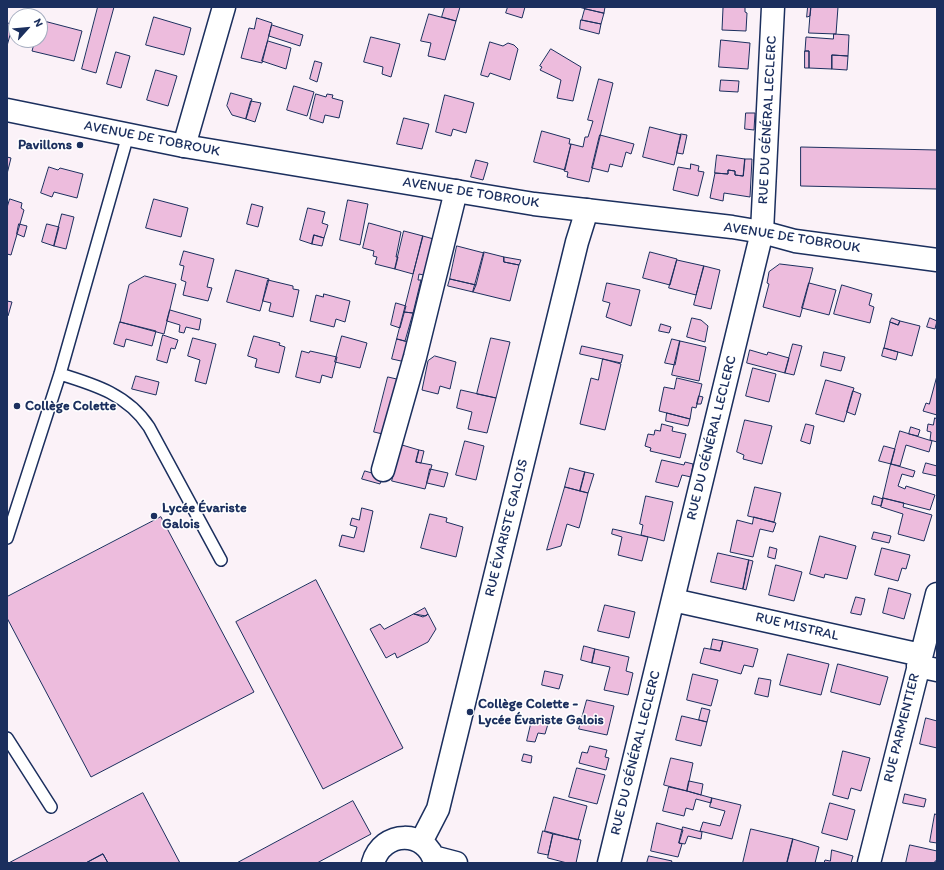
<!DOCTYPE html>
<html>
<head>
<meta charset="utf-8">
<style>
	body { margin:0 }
	#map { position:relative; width:944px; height:870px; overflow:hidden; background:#fbf2f8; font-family:Itim,sans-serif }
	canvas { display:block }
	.frame { position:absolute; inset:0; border:8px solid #1b2f5e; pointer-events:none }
	.north { position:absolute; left:8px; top:8px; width:40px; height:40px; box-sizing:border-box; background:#fff; border:1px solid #a4acbf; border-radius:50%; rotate:63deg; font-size:11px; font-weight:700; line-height:16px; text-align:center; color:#1b2f5e }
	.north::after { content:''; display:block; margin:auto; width:14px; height:18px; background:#1b2f5e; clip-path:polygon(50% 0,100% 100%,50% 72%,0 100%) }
</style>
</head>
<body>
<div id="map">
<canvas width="944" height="870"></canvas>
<div class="frame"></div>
<div class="north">N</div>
</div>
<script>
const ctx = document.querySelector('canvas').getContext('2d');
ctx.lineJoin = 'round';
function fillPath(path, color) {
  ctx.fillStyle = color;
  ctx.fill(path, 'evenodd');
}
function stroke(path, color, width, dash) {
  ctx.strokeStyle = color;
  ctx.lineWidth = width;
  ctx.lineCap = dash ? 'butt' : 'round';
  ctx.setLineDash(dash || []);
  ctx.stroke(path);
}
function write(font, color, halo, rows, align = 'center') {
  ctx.font = font + ' Itim,sans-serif';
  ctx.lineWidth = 3;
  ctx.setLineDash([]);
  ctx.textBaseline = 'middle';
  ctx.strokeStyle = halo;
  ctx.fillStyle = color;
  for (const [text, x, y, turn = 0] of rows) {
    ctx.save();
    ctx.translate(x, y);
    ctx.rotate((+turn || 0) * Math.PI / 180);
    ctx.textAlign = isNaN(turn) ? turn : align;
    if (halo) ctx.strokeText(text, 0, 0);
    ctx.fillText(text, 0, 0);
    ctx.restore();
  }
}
const building = new Path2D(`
	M98 7H114L96 73 82 69Z
	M445 7H460L456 21 442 17Z
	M508 7H525L522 18 506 13Z
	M579 7H605L604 13Z
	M727 7H745V12L747 13 746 31 722 30 723 8Z
	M808 7H811L810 16 807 17Z
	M811 7H838L836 34 809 33Z
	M585 9 604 13 601 24 582 20Z
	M429 14 456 21 445 60 428 56 431 43 421 41Z
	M154 17 191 28 184 55 146 45Z
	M257 18 272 23 262 63 241 58 249 28 254 29Z
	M40 20 82 31 74 61 32 51 35 40H40Z
	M581 20 601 24 599 34 580 29Z
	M7 23 13 24 7 46Z
	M272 25 303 35 300 46 269 36Z
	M834 34 849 35 848 56 832 55V69L809 68V51H805L806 37 833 39Z
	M371 37 400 44 391 77 382 74 383 67 364 62Z
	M721 40 750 43 748 69 719 67Z
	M268 41 291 48 286 69 262 61Z
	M490 42 503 46 508 43 514 45 518 49 510 80 490 73 488 77 481 75Z
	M551 49 581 67 573 101 557 98 561 80 540 70 542 67 540 66Z
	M805 51H809V68H805Z
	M116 52 130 56 121 88 107 84Z
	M832 55 848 56 847 70 832 69Z
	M315 61 322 63 317 82 310 79Z
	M156 70 177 76 168 106 147 100Z
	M599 79 613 83 589 182 567 177 568 172 564 171 571 144 583 147 585 137H588L593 121 588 120Z
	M721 80 739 81 738 92 720 91Z
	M294 86 314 92 307 116 287 110Z
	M231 93 252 99 246 119 232 115 227 106Z
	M316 94 326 97 327 94 333 95 332 98 343 101 339 118 325 115 323 123 310 119Z
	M445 95 474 103 466 133 453 129 451 136 436 132Z
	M251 101 261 103 255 122 246 119Z
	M746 113H755L754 130 745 129Z
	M404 118 429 124 422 149 397 144Z
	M650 127 681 135 674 165 643 157Z
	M542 131 570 139 569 144H571L565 170 534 162Z
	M681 134 687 135 683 154 677 153Z
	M600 135 634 144 631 154 626 152 622 167 610 164 608 172 592 168Z
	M801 147 937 150V189L801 186Z
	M717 155 745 159 743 176 735 175V171L728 170V174L715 173Z
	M7 157 11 158 7 174Z
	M745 159H752L750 197 724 193 723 201 710 198 715 173 728 174V170L735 171V175L743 176Z
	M476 160 488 163 483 180 471 177Z
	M691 164 699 166 698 171 704 172 698 196 673 190 678 167 690 169Z
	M49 167 58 170 60 168 83 174 77 198 54 192 52 197 41 193Z
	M10 199 22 203 21 208 24 210 11 255 7 254V208Z
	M154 199 188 208 181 237 146 228Z
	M348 200 368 204 360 245 340 240Z
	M252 204 263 207 258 227 247 224Z
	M308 208 325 212 322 223 328 225 324 238 314 235 312 244 300 240Z
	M62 214 74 217 66 249 54 246Z
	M369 223 401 232 396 257H398L395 269 375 264 377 257 373 256 374 251 363 248Z
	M19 224 27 226 24 237 17 234Z
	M47 224 59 227 54 246 42 242Z
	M404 231 423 236 413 274 395 269Z
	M314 235 324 238 322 246 312 244Z
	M423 236 437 240 428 276 419 274 418 280H421L413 313 404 312Z
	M457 246 484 253 476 285 450 279Z
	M184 251 214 259 207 287 212 288 208 301 183 295 186 282 181 280 184 266 180 265Z
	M484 252 504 257V262L519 265 510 301 473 292Z
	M650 252 677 259 670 285 643 278Z
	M504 257 521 260 519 265 504 262Z
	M677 260 704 266 696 295 669 288Z
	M780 264 813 268 800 317 763 307 769 284 767 283 769 272Z
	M704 266 720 270 711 309 694 305Z
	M236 270 269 279 260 311 227 302Z
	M145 276 176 284 164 334 120 322 129 285Z
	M450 279 476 285 473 292 448 286Z
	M268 280 293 286V289L299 290 293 317 269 311 271 303 263 301Z
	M607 283 640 290 631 326 606 317 610 303 603 301Z
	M809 283 836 290 829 315 802 308Z
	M842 285 872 294 869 305 874 307 870 323 834 314Z
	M324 294 350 301 345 322 336 319 334 327 310 321 316 295 323 297Z
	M7 301 12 302 8 316H7Z
	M396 303 406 306 400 328 391 325Z
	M170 310 201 319 199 330 186 327 184 333 179 332 180 325 167 321Z
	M404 312 413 313 405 341 397 339Z
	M692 318 701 320 708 326 705 342 687 337Z
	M892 318 900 321 898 325 890 322Z
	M930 318 937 321 935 329 927 327Z
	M900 321 920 326 912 356 884 348 890 322 898 325Z
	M120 322 156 331 152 346 126 339 124 347 114 344Z
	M661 324 671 327 669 333 659 331Z
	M163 335 178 340 175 349 171 348 167 363 157 360Z
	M254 336 280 343 279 345 285 347 279 373 255 367 257 359 248 356Z
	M342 336 367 343 360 368 335 362Z
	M193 338 216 344 206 384 195 381 200 360 188 356Z
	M491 338 510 342 496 398 477 394Z
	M397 339 415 344 410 363 392 359Z
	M672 339 680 341 675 365 665 363Z
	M680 341 706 347 699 381 672 375Z
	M793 344 802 346 794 375 785 373Z
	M582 346 623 355 621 363 580 354Z
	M884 348 898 352 896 360 882 356Z
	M750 350 767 355 768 352 789 358 785 373 747 363Z
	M302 351 309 353 310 351 337 357 332 378 322 375 320 383 296 377Z
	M824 352 845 357 841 371 821 366Z
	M435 356 456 362 450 389 440 386 438 394 422 390 428 361Z
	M603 359 621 364 605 430 580 424 591 378 598 380Z
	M753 368 776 374 769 402 746 396Z
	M136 376 159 382 156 395 132 389Z
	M937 376V415L923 411 926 403 929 404Z
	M388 377 401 380 387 435 374 432Z
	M677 378 702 384 696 408 692 407 690 419 659 411 664 387 674 389Z
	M826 380 854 388 844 422 816 414Z
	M461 390 496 398 487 433 468 429 472 412 457 408Z
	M853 391 861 394 855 415 847 412Z
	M699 396 703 397 701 404H697Z
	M667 413 690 419 688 426 666 421Z
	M935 418 937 419V442L930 440 931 432 927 431 928 424 933 425Z
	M745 420 772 426 762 464 743 459 744 455 737 452Z
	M662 424 673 427 672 431 686 434 680 458 650 451 651 448 645 446 648 434 654 435 655 430 660 431Z
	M806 424 814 426 810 444 801 441Z
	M911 427 920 430 918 436 909 434Z
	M900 431 932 441 929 452 906 445 900 466 891 464Z
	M465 441 484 446 476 480 456 475Z
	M402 445 419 450 416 462 432 465 425 489 392 481Z
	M884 446 895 449 891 464 879 461Z
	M419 450 424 451 421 463 416 462Z
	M662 460 684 465 685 462 693 464 691 477 682 475 678 487 656 482Z
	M926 463 937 466V476L923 473Z
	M891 464 915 471 913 477 902 474 898 486 905 489 906 486 935 495 930 510 883 498Z
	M570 468 585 472 580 491 565 487Z
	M430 469 448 473 444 487 427 483Z
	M365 471 382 476 380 484 362 479Z
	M585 472 594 474 588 493 580 491Z
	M565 487 588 493 581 521 579 528 567 524 561 546 547 550Z
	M755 487 781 493 774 522 748 516Z
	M646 496 673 502 664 541 641 535 643 525 640 524Z
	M874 496 883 499 881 506 872 504Z
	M883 498 904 503 903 507 932 515 924 541 898 534 903 514 881 507Z
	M362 508 373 511 364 552 339 546 342 535 354 538 357 527 350 525 352 518 359 520Z
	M430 514 447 518 446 522 463 527 456 557 421 548Z
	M161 517 254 692 91 777 7 618V597Z
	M754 517 776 523 773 532 760 529 753 557 730 552 737 520 752 524Z
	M613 529 648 537 642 561 618 555 622 537 612 534Z
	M874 532 891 536 889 543 872 539Z
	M820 536 856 546 847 579 825 574 824 578 810 574Z
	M770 547 777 549 775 559 768 557Z
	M882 548 910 555 906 569 902 568 898 581 875 575Z
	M718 553 749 560 743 589 711 582Z
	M749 560 753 561 746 590 743 589Z
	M776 565 802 572 794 601 769 595Z
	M316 580 403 748 323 789 236 622Z
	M889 588 911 594 904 619 883 613Z
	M856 597 865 599 861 615 851 613Z
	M605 605 635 612 629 638 598 631Z
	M425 608 428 614 426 616 414 614Z
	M414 614 423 617 428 614 436 629 428 642 397 658 395 653 386 658 370 629 380 624 384 629Z
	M713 639 723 641 720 651 711 649Z
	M723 641 758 649 753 667 744 665 741 674 700 663 704 648 720 651Z
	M584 646 595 649 592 663 581 660Z
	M595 649 629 657 626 671 633 673 628 695 604 690 610 667 592 663Z
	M788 654 829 664 821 695 780 685Z
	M838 664 888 677 880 705 831 692Z
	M545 671 563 675 559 689 542 685Z
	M693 674 718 680 711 706 687 700Z
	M759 678 771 680 768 697 755 694Z
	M587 700 614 706 607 735 579 729Z
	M702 708 710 710 707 722 699 720Z
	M682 716 707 722 701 746 676 740Z
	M926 718 937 721V748L920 744Z
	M532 720 548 724 545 734 538 733 535 742 527 741Z
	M590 746 607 750 605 757 609 758 606 770 579 763 582 752 587 753Z
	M843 751 870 758 861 791 851 788 848 799 833 795Z
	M524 754 532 756 531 763 522 761Z
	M671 758 693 763 687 791 664 785Z
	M577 768 605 775 597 804 569 797Z
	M689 781 703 784 701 795 687 791Z
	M669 787 687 791 712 798 711 803 696 799 693 810 686 808 684 816 663 811Z
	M143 793 180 863H108L103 854 86 863H9Z
	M905 794 926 799 924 807 903 803Z
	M554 797 587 806 578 840 545 831Z
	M712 798 741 805 732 839 700 831 703 822 720 826 725 811 710 807Z
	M353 801 371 834 317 863H237Z
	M830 803 855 810 847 840 822 833Z
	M935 814 937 815V843L930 842Z
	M657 823 683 830 679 843 682 844 678 857 651 851Z
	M683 827 702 832 701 839 688 836 685 844 679 843Z
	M751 829 793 839 787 863H743Z
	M543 831 553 834 548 855 538 853Z
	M553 834 581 840 576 863H567L548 858Z
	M793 839 819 847 815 863H787Z
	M910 845 937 851V861H935V863H906Z
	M832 850 853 856 851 863H824L825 860 830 861Z
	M103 854 108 863H86Z
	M649 856 672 861 671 863H647Z`);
fillPath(building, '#edbcdd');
stroke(building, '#1b2f5e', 1);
const service = new Path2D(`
	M60 374C96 385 128 395 149 427L221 560
	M7 538 60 374 128 135
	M7 738 51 807`);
const minor = new Path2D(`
	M184 146 224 7
	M383 470 415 357 456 191
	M673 600 921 655
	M918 666 937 670
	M421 842 438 809 577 242 587 210
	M433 857 456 863
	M373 863C382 830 427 829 435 863
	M609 863 762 232 773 7
	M869 863 937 594`);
const tertiary = new Path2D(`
	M7 110 184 146 534 204 732 227 762 232 795 241 937 260`);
stroke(service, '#1b2f5e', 14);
stroke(minor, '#1b2f5e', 25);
stroke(tertiary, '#1b2f5e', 25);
stroke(service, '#fff', 11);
stroke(minor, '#fff', 22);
stroke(tertiary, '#fff', 22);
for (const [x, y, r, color] of [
	[80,145,4,"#1b2f5e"],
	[17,406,4,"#1b2f5e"],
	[154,516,4,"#1b2f5e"],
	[470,712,4,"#1b2f5e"]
]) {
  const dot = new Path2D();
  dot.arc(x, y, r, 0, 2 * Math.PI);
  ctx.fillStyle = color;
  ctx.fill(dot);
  stroke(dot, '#fff', 1.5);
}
write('14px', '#1b2f5e', '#fff', [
	["RUE DU GÉNÉRAL LECLERC",768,120,-87],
	["AVENUE DE TOBROUK",152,139,11],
	["AVENUE DE TOBROUK",471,193,9],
	["AVENUE DE TOBROUK",792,238,9],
	["RUE DU GÉNÉRAL LECLERC",712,438,-76],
	["RUE ÉVARISTE GALOIS",507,528,-76],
	["RUE MISTRAL",797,627,13],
	["RUE PARMENTIER",902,728,-76],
	["RUE DU GÉNÉRAL LECLERC",636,753,-76]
]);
write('bold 14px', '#1b2f5e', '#fff', [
	["Pavillons",72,145,"right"],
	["Collège Colette",25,406],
	["Lycée Évariste",162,508],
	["Galois",162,524],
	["Collège Colette -",478,704],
	["Lycée Évariste Galois",478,720]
], 'left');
</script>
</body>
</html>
